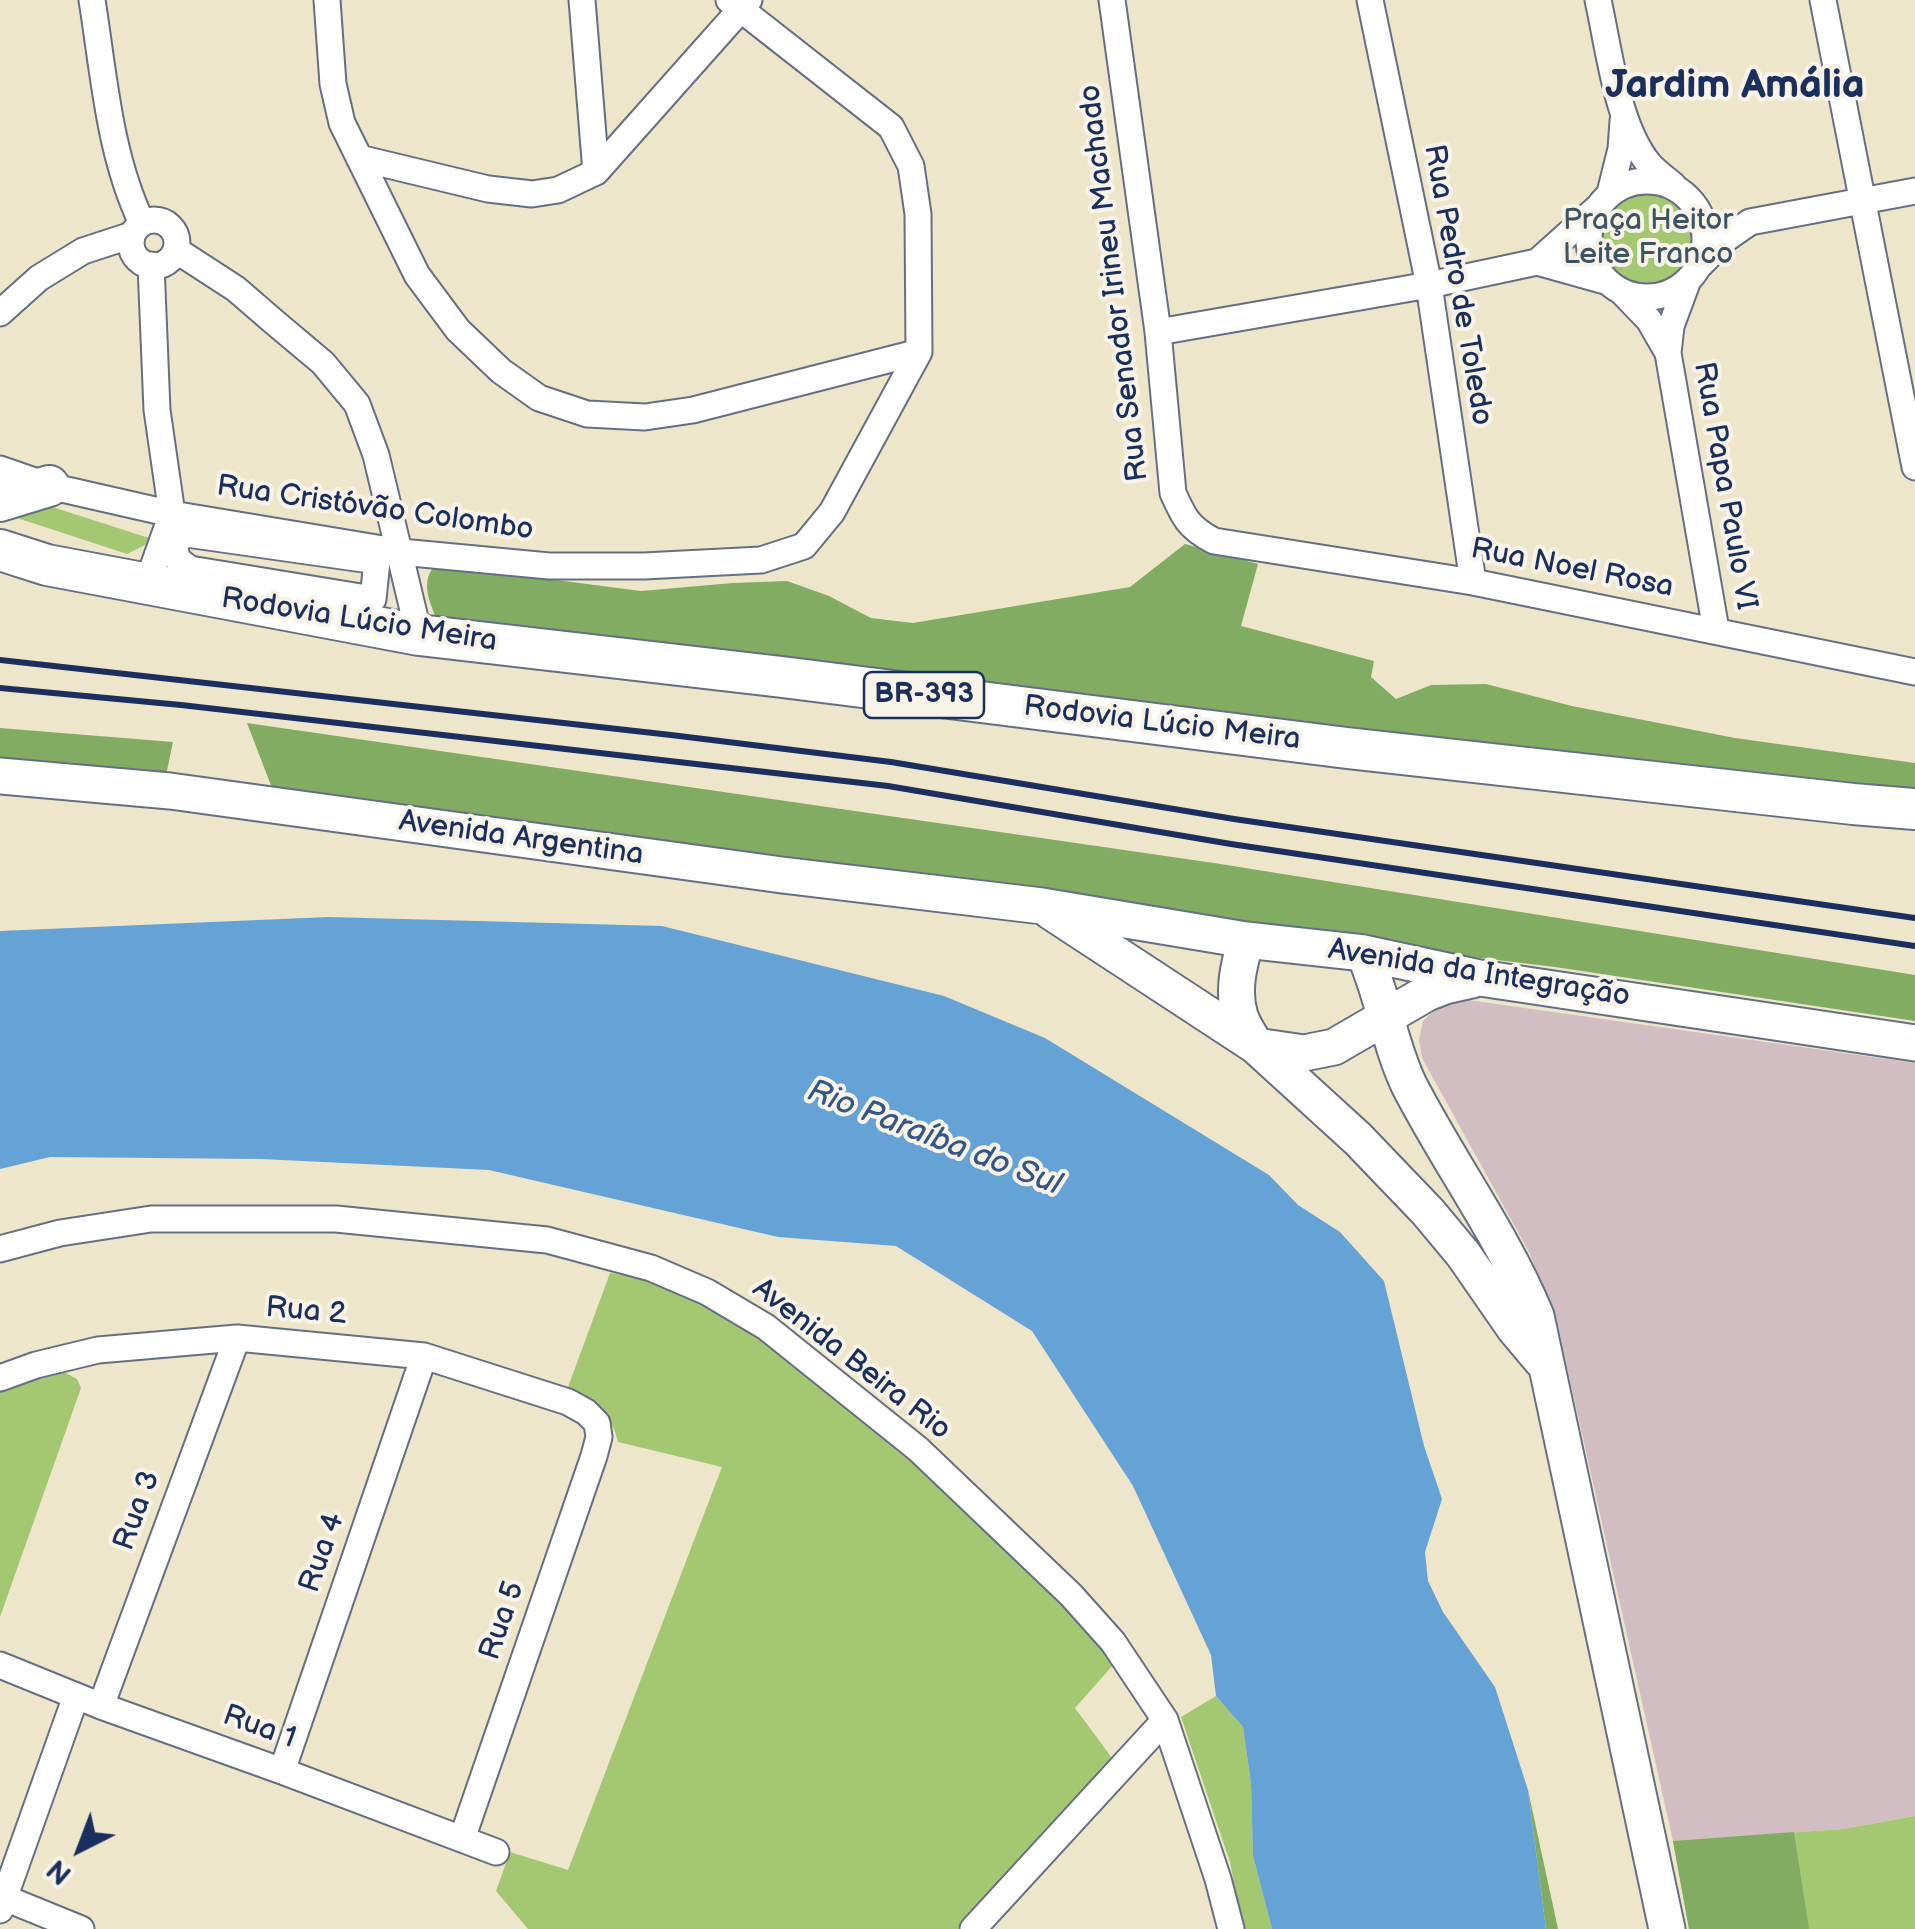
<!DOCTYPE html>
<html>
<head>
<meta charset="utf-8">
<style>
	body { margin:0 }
	#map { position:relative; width:1915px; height:1929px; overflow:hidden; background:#eee6cb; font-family:"Balsamiq Sans",sans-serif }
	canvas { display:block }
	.north { position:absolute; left:30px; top:1799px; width:100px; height:100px; -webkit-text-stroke:8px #f7f3e8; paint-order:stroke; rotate:222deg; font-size:28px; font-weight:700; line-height:40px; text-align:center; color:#1b2f5e }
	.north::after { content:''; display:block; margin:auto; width:35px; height:45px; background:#1b2f5e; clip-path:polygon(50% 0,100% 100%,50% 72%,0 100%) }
</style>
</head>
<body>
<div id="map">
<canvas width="1915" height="1929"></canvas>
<div class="north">N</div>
</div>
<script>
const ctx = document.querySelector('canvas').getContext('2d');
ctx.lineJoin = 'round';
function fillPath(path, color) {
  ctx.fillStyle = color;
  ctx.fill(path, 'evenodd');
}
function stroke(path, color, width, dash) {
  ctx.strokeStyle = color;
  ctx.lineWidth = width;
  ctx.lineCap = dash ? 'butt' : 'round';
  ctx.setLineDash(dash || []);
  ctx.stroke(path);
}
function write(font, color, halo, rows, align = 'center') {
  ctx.font = font + ' "Balsamiq Sans",sans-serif';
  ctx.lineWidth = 8;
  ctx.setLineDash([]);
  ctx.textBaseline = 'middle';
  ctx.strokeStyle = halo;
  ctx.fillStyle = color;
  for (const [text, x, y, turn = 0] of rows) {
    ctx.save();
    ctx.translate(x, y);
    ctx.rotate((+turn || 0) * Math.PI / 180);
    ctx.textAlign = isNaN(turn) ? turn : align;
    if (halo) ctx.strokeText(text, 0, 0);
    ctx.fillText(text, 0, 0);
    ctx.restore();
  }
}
fillPath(new Path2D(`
	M1468 1000 1915 1063V1816L1843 1829 1673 1841 1559 1331 1529 1252 1422 1058 1419 1040 1423 1021 1441 1004Z`), '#d2bec2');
fillPath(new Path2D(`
	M1600 238a48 48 0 1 1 96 0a48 48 0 1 1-96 0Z
	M43 504 149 538 145 545 127 554 8 515Z
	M610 1273 650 1280 717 1304 775 1346 933 1476 1067 1604 1114 1664 1075 1708 1115 1762 958 1929H528L496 1891 510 1852 568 1870 722 1467 618 1442C612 1412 591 1405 567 1390Z
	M64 1372 77 1379 81 1388 0 1617V1389Z
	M1216 1696 1243 1727 1251 1784 1253 1856 1272 1929H1243L1230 1862 1181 1717Z
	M1915 1816V1929H1689L1673 1841 1843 1829Z`), '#a4c771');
fillPath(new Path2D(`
	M1185 544 1258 564 1241 626 1374 661 1371 677 1396 699 1431 685 1486 684 1572 706 1735 738 1915 763V796L437 621C431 604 421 586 432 569L448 566 641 591 733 583 787 581 829 596 871 618 913 623 1130 587Z
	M247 723 1214 863 1915 975V1021L1555 967 1397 948 272 788Z
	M0 728 173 742 164 785 0 766Z
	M1528 1790 1558 1929H1546Z
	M1794 1832 1809 1929H1689L1673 1841Z`), '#83ac63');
fillPath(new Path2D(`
	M329 917 662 926 944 996 1045 1038 1269 1175 1298 1205 1340 1232 1384 1281 1424 1446 1442 1499 1425 1552 1428 1581 1443 1612 1495 1687 1528 1790 1546 1929H1272L1253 1856 1251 1784 1243 1727 1216 1696 1211 1655 1133 1486 1032 1331 896 1246 778 1237 489 1170 261 1159 50 1157 0 1169V931Z`), '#65a2d6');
const street = new Path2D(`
	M92 0C104 75 109 154 142 223
	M327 0 333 84 342 123 417 275 458 330 501 371 539 398 587 414 645 417 693 410 919 352
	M582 0 596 172
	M1112 0 1158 332 1173 493C1184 518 1189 528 1214 541L1473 582 1915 672
	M1370 0 1429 285 1473 582
	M1598 0C1609 49 1617 125 1649 164 1656 172 1665 178 1673 185
	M1823 0 1915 467
	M359 158 488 189 532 194 558 190 596 172 749 0
	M1589 239a58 58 0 1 1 116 0a58 58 0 1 1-116 0Z
	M1610 193 1621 149 1623 121
	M131 243a23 23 0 1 1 46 0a23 23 0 1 1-46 0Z
	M176 250 236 289 273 321 323 363 357 404 376 455 419 635
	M1537 262 1596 209
	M1700 265 1727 238 1750 222 1915 191
	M1687 283 1671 326 1668 353 1716 630
	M1622 292 1649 320 1668 353
	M0 313 39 278 83 251 132 235
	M1158 332 1429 285 1537 262 1605 281
	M0 469 49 486 172 514 401 552 549 566H644L761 560 804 546 832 512 919 352 918 214 911 166 891 127 729 0
	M187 534 377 561 373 599 190 569 178 560 174 547 181 536Z
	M147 584 172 514 157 410 151 265
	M0 1249 60 1233 151 1219H336L547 1240 651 1268 707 1292 766 1327 918 1449 1071 1595 1113 1642 1165 1720 1218 1879 1231 1929
	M0 1378 36 1365 98 1350 237 1338 424 1356 568 1402 586 1412 597 1423 599 1437 594 1456 462 1839
	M0 1665 101 1706 282 1771 496 1852
	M101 1706 237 1338
	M282 1771 424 1356
	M0 1896 81 1929
	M0 1910 76 1696
	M973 1929 1165 1720`);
const secondary = new Path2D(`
	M0 776 170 791 782 875 1042 906 1246 940 1364 953 1480 978 1915 1043
	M1050 911 1256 1046 1358 1139 1428 1212 1463 1254 1515 1329 1542 1361
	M1246 940C1239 964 1232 991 1240 1016 1243 1026 1251 1037 1256 1046
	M1364 953C1383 995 1389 1043 1409 1085 1449 1163 1502 1234 1536 1316L1667 1929
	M1256 1046 1304 1053 1334 1047 1427 993 1445 986 1472 980`);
const primary = new Path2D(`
	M0 501 49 486
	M0 550 47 565 419 635 782 677 1347 748 1853 804 1915 809`);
stroke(street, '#656f84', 29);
stroke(secondary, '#656f84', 39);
stroke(primary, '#656f84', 44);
stroke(street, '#fff', 25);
stroke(secondary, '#fff', 35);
stroke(primary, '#fff', 40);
stroke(new Path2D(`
	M0 660 671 735 891 762 1234 819 1915 918
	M0 688 181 705 888 786 1231 844 1915 946`), '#1b2f5e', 6);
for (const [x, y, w] of [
	[924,695,120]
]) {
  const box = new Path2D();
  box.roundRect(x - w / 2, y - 23, w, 46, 8);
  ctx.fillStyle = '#f7f3e8';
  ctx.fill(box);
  stroke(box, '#1b2f5e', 2.5);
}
write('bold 28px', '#1b2f5e', null, [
	["BR-393",924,695]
]);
write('30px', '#3d5563', '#f7f3e8', [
	["Praça Heitor",1648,221],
	["Leite Franco",1648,255]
]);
write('30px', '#1b2f5e', '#f7f3e8', [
	["Rua Senador Irineu Machado",1115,283,-97],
	["Rua Pedro de Toledo",1457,285,80],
	["Rua Papa Paulo VI",1724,486,80],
	["Rua Cristóvão Colombo",375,509,8],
	["Rua Noel Rosa",1572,569,11],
	["Rodovia Lúcio Meira",359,621,9],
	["Rodovia Lúcio Meira",1162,724,7],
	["Avenida Argentina",521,839,8],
	["Avenida da Integração",1479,974,9],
	["Rua 2",306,1312,5],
	["Avenida Beira Rio",851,1360,38],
	["Rua 3",138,1511,-70],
	["Rua 4",323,1553,-71],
	["Rua 5",503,1621,-71],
	["Rua 1",259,1728,20]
]);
write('italic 32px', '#355788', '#f7f3e8', [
	["Rio Paraíba do Sul",934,1139,21]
]);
write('bold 40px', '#1b2f5e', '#f7f3e8', [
	["Jardim Amália",1735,87]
]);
</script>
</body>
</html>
